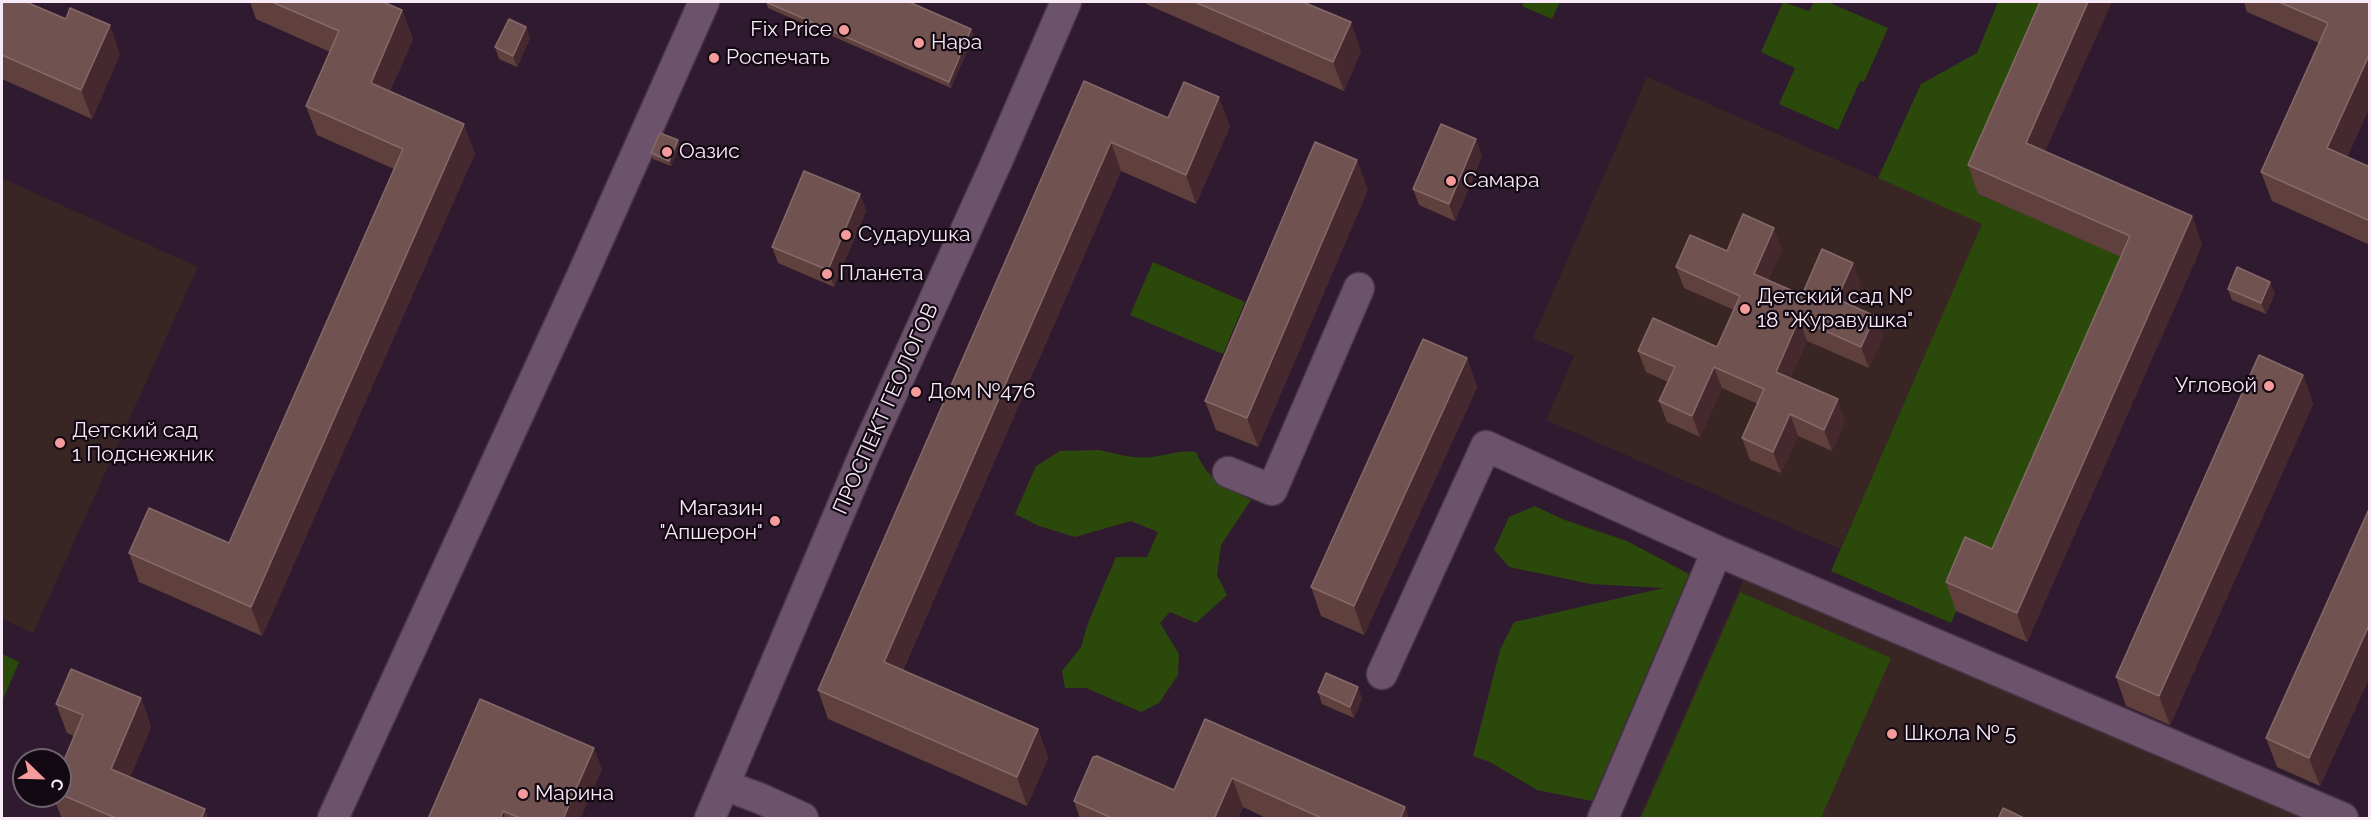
<!DOCTYPE html>
<html>
<head>
<meta charset="utf-8">
<style>
	body { margin:0 }
	#map { position:relative; width:2371px; height:820px; overflow:hidden; background:#301a2f; font-family:Raleway,sans-serif }
	canvas { display:block }
	.frame { position:absolute; inset:0; border:3px solid #f8e9f7; pointer-events:none }
	.north { position:absolute; left:12px; top:748px; width:60px; height:60px; box-sizing:border-box; background:#120912; border:2px solid #6e636e; border-radius:50%; rotate:113deg; font-size:16px; font-weight:700; line-height:24px; text-align:center; color:#f8e9f7 }
	.north::after { content:''; display:block; margin:auto; width:21px; height:27px; background:#f59b9b; clip-path:polygon(50% 0,100% 100%,50% 72%,0 100%) }
</style>
</head>
<body>
<div id="map">
<canvas width="2371" height="820"></canvas>
<div class="frame"></div>
<div class="north">С</div>
</div>
<script>
const ctx = document.querySelector('canvas').getContext('2d');
ctx.lineJoin = 'round';
function fillPath(path, color) {
  ctx.fillStyle = color;
  ctx.fill(path, 'evenodd');
}
function stroke(path, color, width, dash) {
  ctx.strokeStyle = color;
  ctx.lineWidth = width;
  ctx.lineCap = dash ? 'butt' : 'round';
  ctx.setLineDash(dash || []);
  ctx.stroke(path);
}
function write(font, color, halo, rows, align = 'center') {
  ctx.font = font + ' Raleway,sans-serif';
  ctx.lineWidth = 4.5;
  ctx.setLineDash([]);
  ctx.textBaseline = 'middle';
  ctx.strokeStyle = halo;
  ctx.fillStyle = color;
  for (const [text, x, y, turn = 0] of rows) {
    ctx.save();
    ctx.translate(x, y);
    ctx.rotate((+turn || 0) * Math.PI / 180);
    ctx.textAlign = isNaN(turn) ? turn : align;
    if (halo) ctx.strokeText(text, 0, 0);
    ctx.fillText(text, 0, 0);
    ctx.restore();
  }
}
fillPath(new Path2D(`
	M1647 77 1983 224 1840 549 1546 420 1574 356 1533 338Z
	M2 178 198 267 33 633 2 619Z
	M1745 576 2303 818H1639Z`), '#382524');
fillPath(new Path2D(`
	M1524 2H1560L1552 19 1522 6Z
	M1783 2 1809 11 1814 2H1828L1888 28 1864 82 1860 81 1838 130 1779 104 1795 68 1761 52Z
	M1998 2H2063L1978 194 2140 265 2003 578 1976 566 1951 623 1831 571 1982 224 1878 178 1921 84 1977 53Z
	M1153 262 1245 302 1223 354 1130 315Z
	M1099 450C1116 454 1134 459 1152 457 1167 455 1181 450 1196 452 1208 481 1225 487 1251 500L1221 545 1217 575 1227 595 1196 623 1170 612 1160 623 1179 654 1178 675 1159 703 1141 712 1086 688H1065L1062 671 1081 647 1088 623 1116 557H1147L1158 532 1131 521 1075 537 1039 526 1015 514 1036 466 1060 451Z
	M1535 506 1562 519 1627 541 1689 574 1592 801 1537 790 1490 762 1473 756 1500 650 1514 622 1664 588 1591 584 1509 567 1494 550 1509 517Z
	M1740 592 1891 658 1821 818H1641Z
	M2 654 19 662 2 702Z`), '#2c490c');
const minor = new Path2D(`
	M1228 472 1272 490 1359 288
	M1382 674 1486 446 1717 551 2343 818
	M724 785 759 798 803 818
	M333 818 581 278 704 2
	M710 818 864 455 998 159 1066 2
	M1603 818 1717 551`);
stroke(minor, '#483648', 33);
stroke(minor, '#6c536b', 30);
fillPath(new Path2D(`
	M2 2 120 54 92 119 2 79Z
	M250 2H383L402 10 413 39 390 91 475 153 262 636 139 582 129 553 229 543 394 169 317 135 306 106 330 52 256 19Z
	M766 2 971 29 974 35 951 88 768 8Z
	M1145 2H1303L1361 51 1344 91 1146 4Z
	M2244 2H2370V106L2347 157 2370 167V245L2272 201 2261 172 2319 43 2247 12Z
	M526 27 530 38 517 67 499 59 495 47Z
	M1084 81 1168 118 1230 126 1196 204 1121 171 903 670 1038 729 1048 758 1027 806 828 719 818 690Z
	M680 146 671 166 653 159 651 153Z
	M2045 151 2192 216 2202 245 2027 642 1956 611 1946 582 1992 549 2121 257 1978 194 1968 165Z
	M1482 156 1455 221 1419 205 1413 189Z
	M1368 189 1258 447 1216 430 1205 401Z
	M860 194 866 211 834 287 778 263 772 247Z
	M1782 249 1768 280 1802 295 1861 284 1852 305 1875 316 1883 337 1869 368 1807 341 1790 378 1845 421 1832 451 1798 436 1781 473 1750 460 1742 438 1758 404 1722 388 1700 437 1667 422 1659 401 1668 382 1646 372 1638 351 1717 347 1734 310 1684 288 1676 267 1727 251Z
	M2228 289 2275 293 2266 314 2232 300Z
	M1467 358 1477 387 1364 635 1321 616 1311 587Z
	M2303 375 2313 404 2170 725 2126 706 2116 677Z
	M2370 507V676L2320 786 2277 767 2266 738Z
	M1318 692 1362 698 1354 718 1322 704Z
	M141 698 151 727 130 777 209 819H62L53 796H60V770L74 736 67 733 56 704Z
	M1205 719 1405 807 1409 819H1268L1243 807 1238 819H1080L1074 801 1174 790Z
	M602 769 580 819H428Z`), '#5f403c');
fillPath(new Path2D(`
	M2088 2H2112L2036 172 2026 143Z
	M402 10 413 39 381 112 371 83Z
	M1351 22 1361 51 1344 91 1333 62Z
	M110 25 120 54 92 119 81 90Z
	M526 27 530 38 517 67 513 56Z
	M971 29 974 35 951 88 949 82Z
	M2370 53V106L2338 177 2327 148Z
	M1219 97 1230 126 1196 204 1186 175Z
	M464 124 475 153 262 636 251 607Z
	M1476 139 1482 156 1455 221 1449 204Z
	M678 140 680 146 671 166 669 161Z
	M1111 142 1121 171 894 690 884 662Z
	M1357 160 1368 189 1258 447 1247 418Z
	M860 194 866 211 834 287 828 270Z
	M2192 216 2202 245 2027 642 2017 613Z
	M1774 228 1782 249 1761 295 1754 274Z
	M1853 263 1861 284 1845 320 1837 299Z
	M2270 282 2275 293 2266 314 2261 303Z
	M1875 316 1883 337 1869 368 1861 347Z
	M1799 319 1807 341 1783 393 1776 372Z
	M1467 358 1477 387 1364 635 1354 606Z
	M1714 367 1722 388 1700 437 1692 416Z
	M2303 375 2313 404 2170 725 2159 696Z
	M1838 399 1845 421 1832 451 1824 430Z
	M1790 414 1798 436 1781 473 1773 452Z
	M2370 623V676L2320 786 2309 758Z
	M1358 687 1362 698 1354 718 1350 707Z
	M141 698 151 727 121 798 111 769Z
	M1038 729 1048 758 1027 806 1017 777Z
	M594 748 602 769 580 819H563Z
	M1232 778 1243 807 1238 819H1214Z
	M1405 807 1409 819H1400Z
	M205 809 209 819H201Z
	M503 811 506 819H500Z`), '#46292e');
const building = new Path2D(`
	M2 2H26L66 19 70 8 110 25 81 90 2 55Z
	M272 2H383L402 10 371 83 464 124 251 607 129 553 149 508 229 543 403 149 306 106 339 31Z
	M766 2H909L971 29 949 82Z
	M1195 2H1303L1351 22 1333 62Z
	M2040 2H2088L2026 143 2192 216 2017 613 1946 582 1965 537 1992 549 2130 236 1968 165Z
	M2279 2H2370V53L2327 148 2370 167V221L2261 172 2328 23Z
	M509 19 526 27 513 56 495 47Z
	M1084 81 1168 118 1184 82 1219 97 1186 175 1111 142 884 662 1038 729 1017 777 818 690Z
	M1441 124 1476 139 1449 204 1413 189Z
	M660 133 678 140 669 161 651 153Z
	M1315 142 1357 160 1247 418 1205 401Z
	M804 171 860 194 828 270 772 247Z
	M1743 214 1774 228 1754 274 1802 295 1822 249 1853 263 1837 299 1875 316 1861 347 1799 319 1776 372 1838 399 1824 430 1790 414 1773 452 1742 438 1764 389 1714 367 1692 416 1659 401 1675 367 1638 351 1653 318 1717 347 1740 296 1676 267 1690 235 1727 251Z
	M2237 267 2270 282 2261 303 2228 289Z
	M1423 339 1467 358 1354 606 1311 587Z
	M2259 355 2303 375 2159 696 2116 677Z
	M2370 507V623L2309 758 2266 738Z
	M71 669 141 698 111 769 205 809 201 819H118L60 794V770L83 715 56 704Z
	M1326 673 1358 687 1350 707 1318 692Z
	M480 699 594 748 563 819H523L503 811 500 819H428Z
	M1205 719 1405 807 1400 819H1324L1232 778 1214 819H1114L1074 801 1093 757 1097 756 1174 790Z
	M2003 808 2026 819H1998Z`);
fillPath(building, '#705250');
stroke(building, '#856a6a', 1.5);
for (const [x, y, r, color] of [
	[844,30,6,"#f59b9b"],
	[919,43,6,"#f59b9b"],
	[714,58,6,"#f59b9b"],
	[667,152,6,"#f59b9b"],
	[1451,181,6,"#f59b9b"],
	[846,235,6,"#f59b9b"],
	[827,274,6,"#f59b9b"],
	[1745,309,6,"#f59b9b"],
	[2269,386,6,"#f59b9b"],
	[916,392,6,"#f59b9b"],
	[60,443,6,"#f59b9b"],
	[775,521,6,"#f59b9b"],
	[1892,734,6,"#f59b9b"],
	[523,794,6,"#f59b9b"]
]) {
  const dot = new Path2D();
  dot.arc(x, y, r, 0, 2 * Math.PI);
  ctx.fillStyle = color;
  ctx.fill(dot);
  stroke(dot, '#120912', 2);
}
write('21px', '#f8e9f7', '#120912', [
	["Fix Price",832,30,"right"],
	["Нара",931,43],
	["Роспечать",726,58],
	["Оазис",679,152],
	["Самара",1463,181],
	["Сударушка",858,235],
	["Планета",839,274],
	["Детский сад №",1757,297],
	["18 \"Журавушка\"",1757,321],
	["Угловой",2257,386,"right"],
	["Дом №476",928,392],
	["Детский сад",72,431],
	["1 Подснежник",72,455],
	["Магазин",763,509,"right"],
	["\"Апшерон\"",763,533,"right"],
	["Школа № 5",1904,734],
	["Марина",535,794]
], 'left');
write('21px', '#f8e9f7', '#120912', [
	["ПРОСПЕКТ ГЕОЛОГОВ",886,409,-66]
]);
</script>
</body>
</html>
